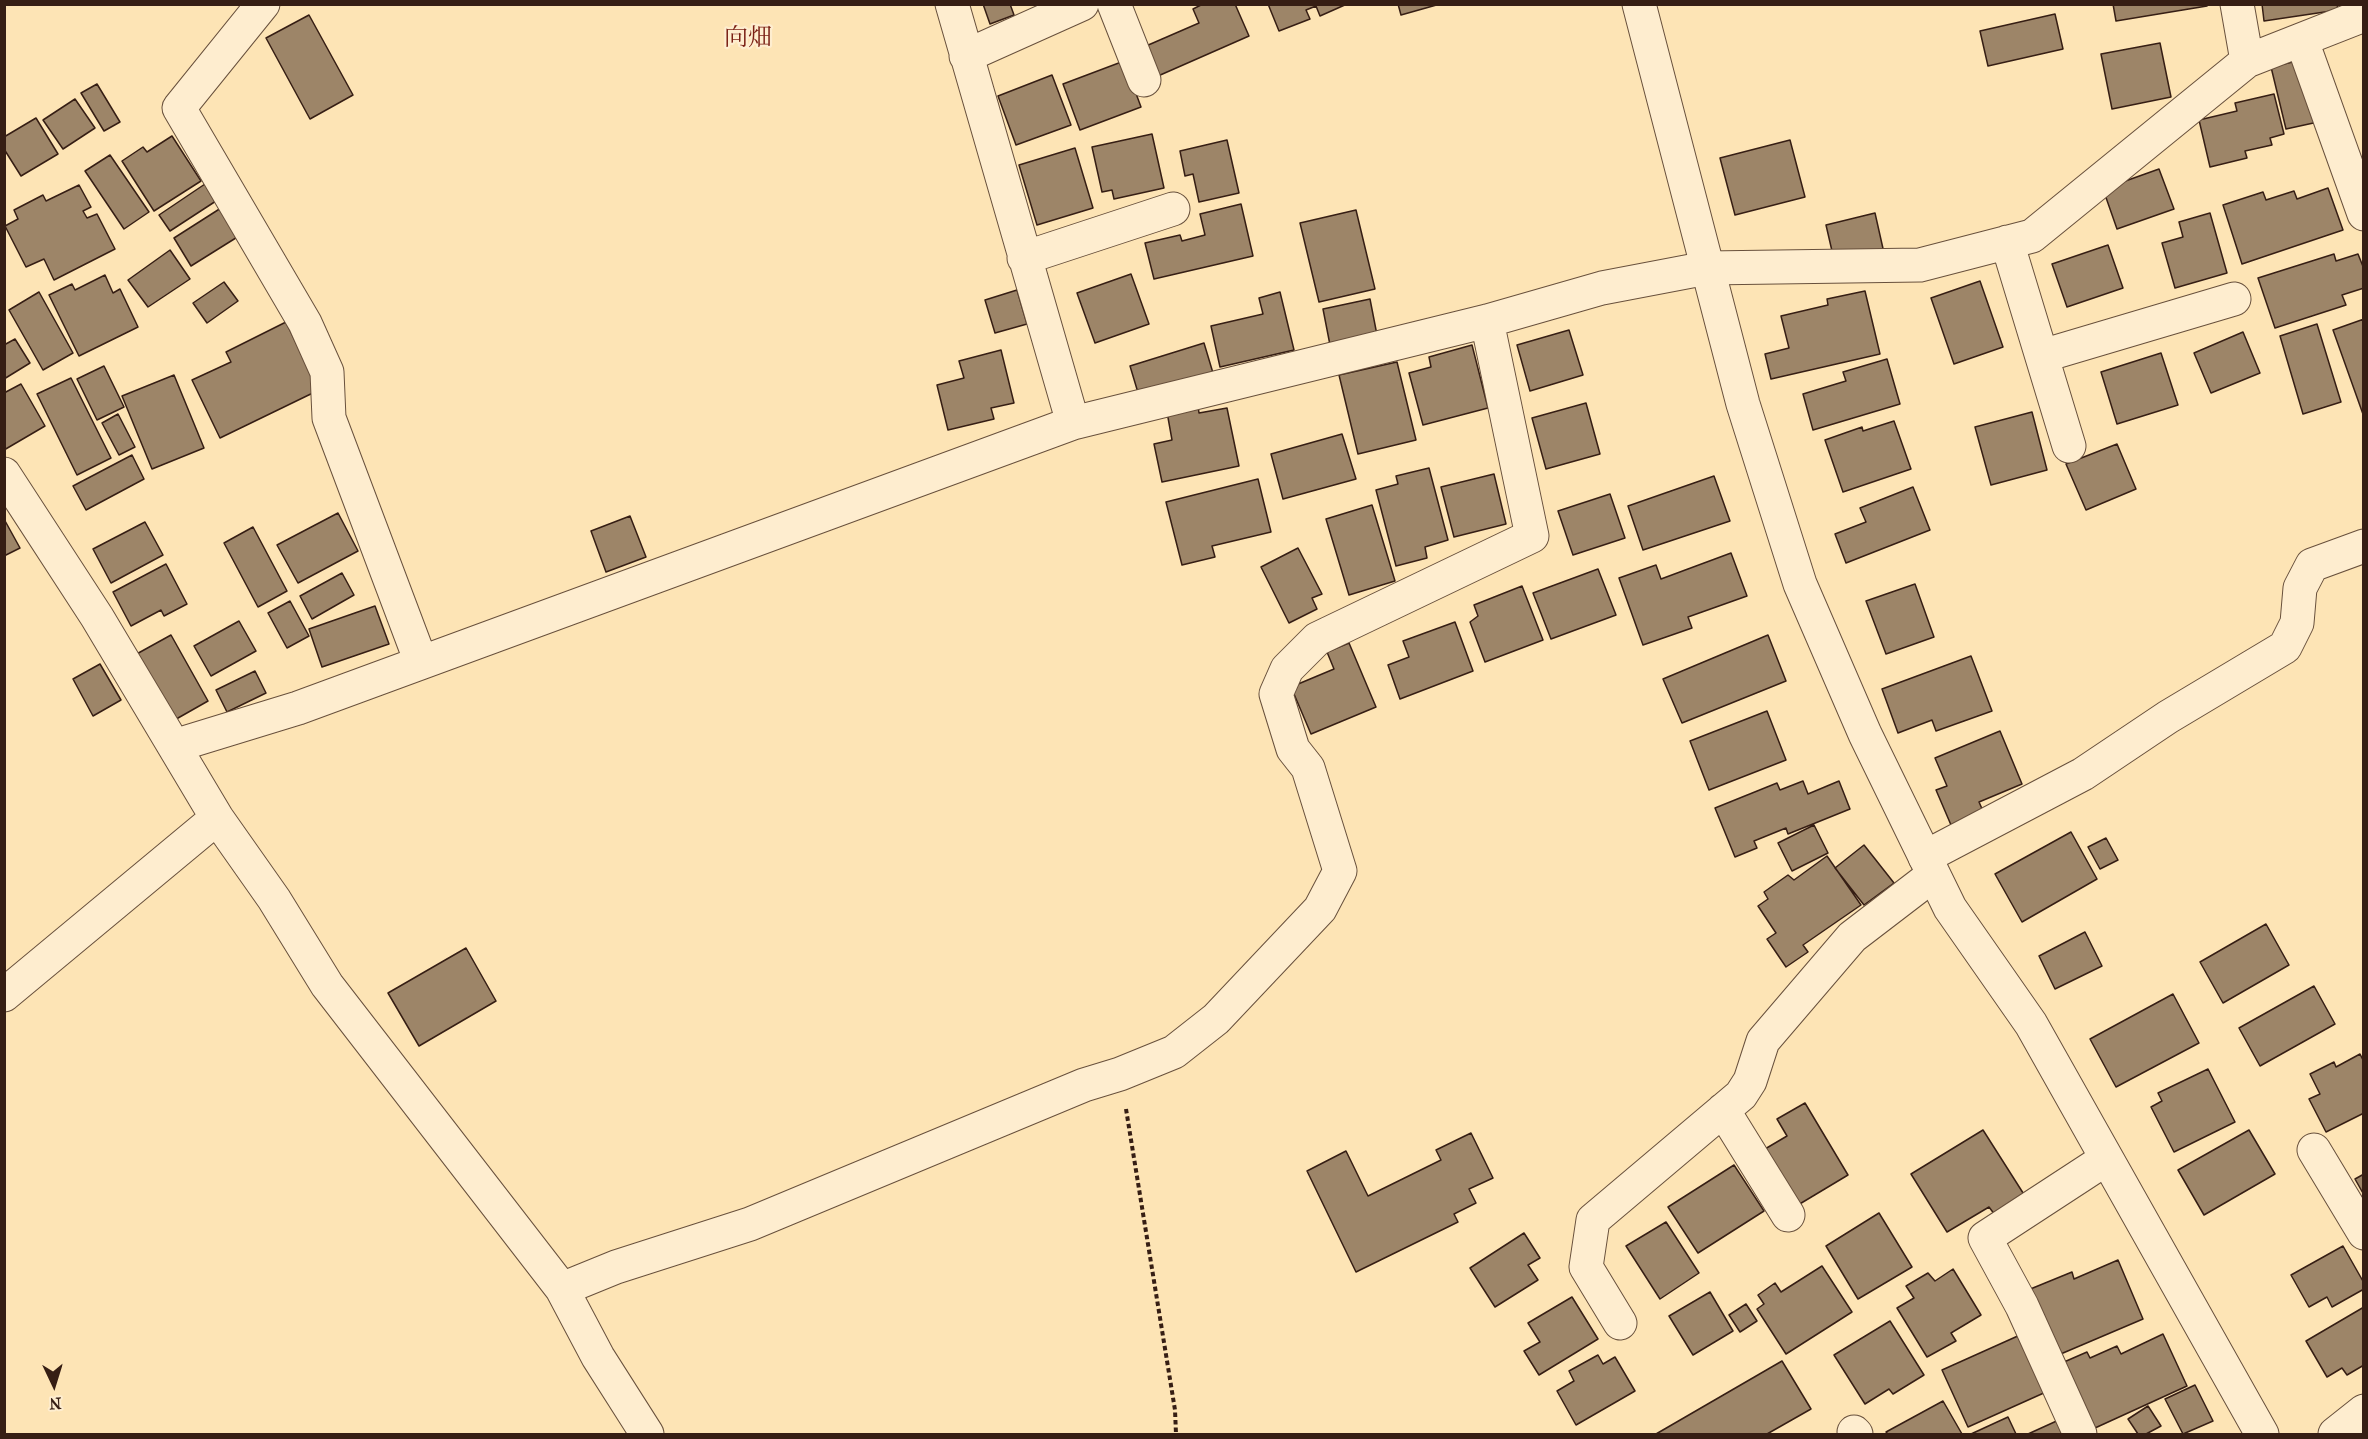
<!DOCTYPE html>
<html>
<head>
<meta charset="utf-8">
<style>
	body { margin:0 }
	#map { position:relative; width:2368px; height:1439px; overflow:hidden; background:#fde4b5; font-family:"IM FELL French Canon",serif }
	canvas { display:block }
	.frame { position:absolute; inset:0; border:6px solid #361e14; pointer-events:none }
	.north { position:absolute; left:24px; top:1355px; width:60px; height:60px; -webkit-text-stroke:4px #feedcf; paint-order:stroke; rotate:176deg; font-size:16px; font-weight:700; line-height:24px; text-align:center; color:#361e14 }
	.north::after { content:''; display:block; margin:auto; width:21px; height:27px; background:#361e14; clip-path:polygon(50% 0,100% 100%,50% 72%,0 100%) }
</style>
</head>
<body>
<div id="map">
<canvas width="2368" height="1439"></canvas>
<div class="frame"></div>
<div class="north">N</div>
</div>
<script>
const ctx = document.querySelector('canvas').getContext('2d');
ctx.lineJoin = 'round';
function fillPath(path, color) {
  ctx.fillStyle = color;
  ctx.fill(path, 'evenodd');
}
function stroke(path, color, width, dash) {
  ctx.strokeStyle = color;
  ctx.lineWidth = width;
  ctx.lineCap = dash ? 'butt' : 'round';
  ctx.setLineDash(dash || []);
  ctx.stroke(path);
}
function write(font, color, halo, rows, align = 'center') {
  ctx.font = font + ' "IM FELL French Canon","Noto Serif JP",serif';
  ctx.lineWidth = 4.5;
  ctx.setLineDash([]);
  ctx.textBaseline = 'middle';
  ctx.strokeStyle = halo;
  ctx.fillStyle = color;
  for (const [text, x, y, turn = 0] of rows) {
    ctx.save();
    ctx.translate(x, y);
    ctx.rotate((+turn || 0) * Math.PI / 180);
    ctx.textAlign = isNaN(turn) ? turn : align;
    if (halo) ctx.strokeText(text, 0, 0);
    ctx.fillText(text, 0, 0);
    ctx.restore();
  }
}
const building = new Path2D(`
	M983 4H1010L1014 15 990 24Z
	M1203 4H1235L1249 36 1158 76 1146 46 1199 23 1193 9Z
	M1268 4H1347L1320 16 1316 6 1306 10 1310 19 1279 31Z
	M1398 4H1440L1401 15Z
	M2113 4H2206L2207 6 2116 21Z
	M2262 4H2337L2338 10 2264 21Z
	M2055 14 2063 49 1988 66 1980 31Z
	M309 15 353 95 310 119 266 38Z
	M2160 43 2171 97 2112 109 2101 54Z
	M1124 61 1141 107 1080 130 1063 84Z
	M2297 61 2318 122 2286 129 2271 67Z
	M1052 75 1071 125 1016 145 998 96Z
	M97 84 120 122 104 131 81 93Z
	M2274 94 2284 134 2270 138 2272 145 2245 151 2247 158 2210 167 2199 120 2237 111 2235 103Z
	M75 99 95 128 63 149 43 120Z
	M36 118 58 154 21 176 4 149V137Z
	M1152 134 1164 188 1114 199 1112 190 1102 192 1092 147Z
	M172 136 201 181 154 211 122 161 143 147 147 152Z
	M1227 140 1239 193 1199 202 1193 174 1185 176 1180 151Z
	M1790 140 1805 197 1735 215 1720 158Z
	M1075 148 1093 208 1037 225 1019 165Z
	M110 155 149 212 124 229 85 171Z
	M2159 169 2174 209 2117 229 2103 189Z
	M205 184 216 201 170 231 159 215Z
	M79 185 91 207 83 211 87 218 97 214 115 249 54 280 44 259 26 267 5 226 18 219 14 210 43 195 46 201Z
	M2328 188 2343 230 2242 264 2223 205 2263 192 2266 200 2294 191 2297 199Z
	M1241 204 1253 256 1154 279 1145 243 1180 235 1182 241 1205 235 1200 214Z
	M221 208 239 236 191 266 174 238Z
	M1356 210 1375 289 1319 302 1300 223Z
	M1875 213 1884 253 1832 251 1826 225Z
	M2210 213 2227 273 2175 288 2162 243 2183 237 2179 222Z
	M2108 245 2123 288 2067 307 2052 264Z
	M170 250 190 279 148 307 128 280Z
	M2334 254 2336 261 2358 254 2364 269V288L2342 295 2346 305 2275 328 2258 278Z
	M1131 274 1149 324 1095 343 1077 293Z
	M105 275 113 293 120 289 138 327 79 356 49 295 72 284 75 290Z
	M1980 281 2003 347 1954 364 1931 298Z
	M224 282 238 301 207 323 193 303Z
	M1017 290 1027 324 995 333 985 300Z
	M1865 291 1880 354 1771 379 1765 354 1789 348 1781 316 1828 305 1827 299Z
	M39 292 73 353 43 370 9 310Z
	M1280 292 1294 350 1220 367 1211 326 1263 314 1259 298Z
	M1370 299 1377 335 1330 345 1323 309Z
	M2364 319V417L2333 330Z
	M286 322 319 390 220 438 192 380 231 362 226 352Z
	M2317 324 2341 402 2303 414 2280 336Z
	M1569 330 1583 375 1530 391 1517 345Z
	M2243 332 2260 373 2211 393 2194 353Z
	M15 339 30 363 4 379V345Z
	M1204 343 1213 373 1139 396 1130 366Z
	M1472 345 1488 408 1423 425 1409 373 1431 367 1429 357Z
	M1001 350 1014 403 991 408 994 419 948 430 937 385 964 378 959 361Z
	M2161 353 2178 405 2117 424 2101 372Z
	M1887 359 1900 404 1813 430 1803 394 1846 381 1843 372Z
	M1397 362 1416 440 1358 454 1339 375Z
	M104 366 124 407 97 420 77 379Z
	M174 375 204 448 152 469 122 396Z
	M71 378 111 458 77 475 37 394Z
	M21 384 45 426 4 450V393Z
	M1586 403 1600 454 1546 469 1532 418Z
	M1198 406 1199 413 1227 408 1239 466 1162 482 1154 444 1172 440 1167 412Z
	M2032 412 2047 470 1991 485 1975 427Z
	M118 414 135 447 119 455 102 423Z
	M1894 421 1911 469 1843 492 1825 440 1862 427 1863 431Z
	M1342 434 1356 479 1283 499 1271 454Z
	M2117 444 2136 489 2086 510 2066 464Z
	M132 455 144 479 86 510 73 486Z
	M1429 468 1448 540 1425 547 1427 558 1396 566 1376 490 1398 484 1396 476Z
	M1494 474 1506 524 1454 537 1441 487Z
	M1714 476 1730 521 1643 550 1628 506Z
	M1258 479 1271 532 1212 546 1215 557 1182 565 1166 502Z
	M1913 487 1930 530 1846 563 1835 534 1866 522 1860 508Z
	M1610 494 1625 538 1573 555 1558 511Z
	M1372 505 1395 581 1349 595 1326 519Z
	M338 513 358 551 298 583 277 545Z
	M630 516 646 557 606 572 591 531Z
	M4 519 20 548 4 556Z
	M145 522 163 555 111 583 93 549Z
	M253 527 287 591 258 607 224 543Z
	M1298 548 1322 594 1312 598 1317 609 1289 623 1261 567Z
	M1731 553 1747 596 1688 617 1692 628 1643 645 1619 578 1656 565 1661 579Z
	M166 564 187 604 164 616 161 610 131 626 113 592Z
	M1598 569 1616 615 1551 639 1533 593Z
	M342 573 354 595 312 619 300 596Z
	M1915 584 1934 637 1886 654 1866 601Z
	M1522 586 1543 640 1485 662 1470 622 1478 616 1474 605Z
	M290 601 309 636 287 648 268 613Z
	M375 606 389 644 322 667 309 629Z
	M239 621 256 651 211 676 194 646Z
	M1455 622 1473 671 1400 699 1388 665 1409 657 1403 641Z
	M171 635 208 701 171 722 133 656Z
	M1768 635 1786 681 1682 723 1663 679Z
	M1349 643 1376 707 1311 734 1291 687 1334 669 1327 652Z
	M1971 656 1992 711 1936 731 1932 720 1898 733 1882 689Z
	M100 664 121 700 93 716 73 679Z
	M255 671 266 693 227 712 216 690Z
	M1767 711 1786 760 1709 790 1690 741Z
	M2000 731 2022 784 1979 802 1983 811 1951 825 1936 790 1947 786 1935 758Z
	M1803 781 1808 794 1839 781 1850 809 1788 834 1786 828 1754 841 1757 848 1735 857 1715 808 1777 783 1780 790Z
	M1814 825 1828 853 1792 871 1778 843Z
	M2071 832 2097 879 2022 922 1995 874Z
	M2106 838 2118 860 2100 869 2088 847Z
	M1864 845 1894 883 1864 905 1835 868Z
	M1827 856 1861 905 1803 945 1808 952 1786 967 1767 939 1776 933 1758 906 1768 899 1764 892 1788 875 1794 880Z
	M2266 924 2289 965 2223 1003 2200 962Z
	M2085 932 2102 966 2055 989 2039 956Z
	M466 948 496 1001 419 1046 388 993Z
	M2314 986 2335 1024 2260 1066 2239 1028Z
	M2173 994 2199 1043 2116 1087 2090 1039Z
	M2360 1054 2364 1062V1113L2326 1132 2309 1099 2320 1094 2310 1074 2334 1062 2336 1067Z
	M2208 1069 2235 1122 2174 1152 2151 1107 2162 1101 2158 1093Z
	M1805 1103 1848 1175 1798 1205 1765 1149 1787 1136 1777 1119Z
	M1983 1130 2025 1196 1995 1215 1989 1207 1947 1232 1911 1174Z
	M2249 1130 2275 1174 2204 1215 2178 1170Z
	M1471 1133 1493 1178 1469 1189 1476 1203 1454 1214 1458 1222 1356 1272 1307 1171 1346 1151 1368 1196 1441 1160 1436 1150Z
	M1734 1165 1764 1211 1698 1253 1668 1207Z
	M2364 1174V1195L2355 1179Z
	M1879 1213 1912 1267 1858 1299 1826 1246Z
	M1666 1222 1699 1273 1660 1299 1626 1246Z
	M1524 1233 1540 1258 1528 1265 1538 1280 1495 1307 1470 1268Z
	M2343 1246 2364 1283V1289L2332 1307 2327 1297 2309 1307 2291 1275Z
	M2118 1260 2143 1319 2056 1356 2028 1290 2072 1272 2074 1279Z
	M1822 1266 1852 1312 1786 1354 1757 1309 1764 1304 1758 1295 1775 1283 1781 1292Z
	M1953 1269 1981 1315 1951 1333 1956 1341 1927 1357 1897 1308 1914 1298 1906 1286 1928 1273 1935 1281Z
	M1710 1292 1733 1331 1693 1355 1669 1316Z
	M1572 1297 1598 1339 1539 1375 1524 1351 1540 1342 1528 1323Z
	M1746 1304 1757 1321 1740 1332 1729 1315Z
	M2364 1307V1365L2347 1375 2342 1368 2327 1377 2306 1341Z
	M1890 1321 1924 1375 1893 1394 1889 1389 1865 1404 1834 1355Z
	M2163 1334 2187 1386 2095 1428 2064 1362 2087 1352 2090 1358 2117 1346 2121 1354Z
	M2020 1335 2046 1392 1968 1427 1942 1370Z
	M1598 1355 1603 1364 1615 1357 1635 1391 1576 1425 1557 1391 1574 1381 1569 1371Z
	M1782 1361 1811 1409 1767 1434H1656Z
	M2195 1385 2213 1421 2183 1434 2165 1399Z
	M1943 1401 1962 1434H1888L1886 1432Z
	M2148 1406 2161 1426 2146 1434H2138L2128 1419Z
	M2008 1417 2016 1434H1971Z
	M2061 1419 2068 1434H2028Z`);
fillPath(building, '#9d8568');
stroke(building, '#361e14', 1.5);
const minor = new Path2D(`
	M263 4 179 108 305 323 327 372 329 418 421 662
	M952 4 1073 423
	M1114 4 1144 80
	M2237 4 2247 61
	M2302 41 2364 214
	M966 56 1082 4
	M2007 242 2069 446
	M1024 258 1173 209
	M2042 356 2234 299
	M4 474 97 617 217 818 274 899 327 985 562 1289 598 1357 647 1434
	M174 746 298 708 1073 423 1487 321 1602 288 1707 268 1920 265 2032 236 2247 61 2364 15
	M1925 857 2083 774 2168 717 2285 647 2297 623 2300 588 2312 565 2364 546
	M4 995 217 818
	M1723 1110 1788 1215
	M2314 1150 2364 1233
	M562 1289 616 1267 750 1224 1084 1085 1120 1074 1174 1052 1216 1019 1320 909 1340 871 1308 768 1293 749 1276 694 1287 669 1317 639 1532 536 1487 321
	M1620 1323 1586 1267 1593 1220 1741 1095 1750 1081 1763 1041 1852 937 1933 875
	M1854 1432 1856 1434
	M2080 1434 2022 1306 1985 1238 2106 1159
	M2335 1434 2364 1411`);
const tertiary = new Path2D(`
	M1639 4 1743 404 1800 584 1865 734 1950 908 2031 1024 2262 1434`);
stroke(minor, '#68503c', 35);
stroke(tertiary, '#68503c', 35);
stroke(new Path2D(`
	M1126 1109 1175 1410 1176 1434`), '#361e14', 4, [4.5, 3]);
stroke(minor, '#feedcf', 33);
stroke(tertiary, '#feedcf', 33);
write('24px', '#7a1f14', '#feedcf', [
	["向畑",748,39]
]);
</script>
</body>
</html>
